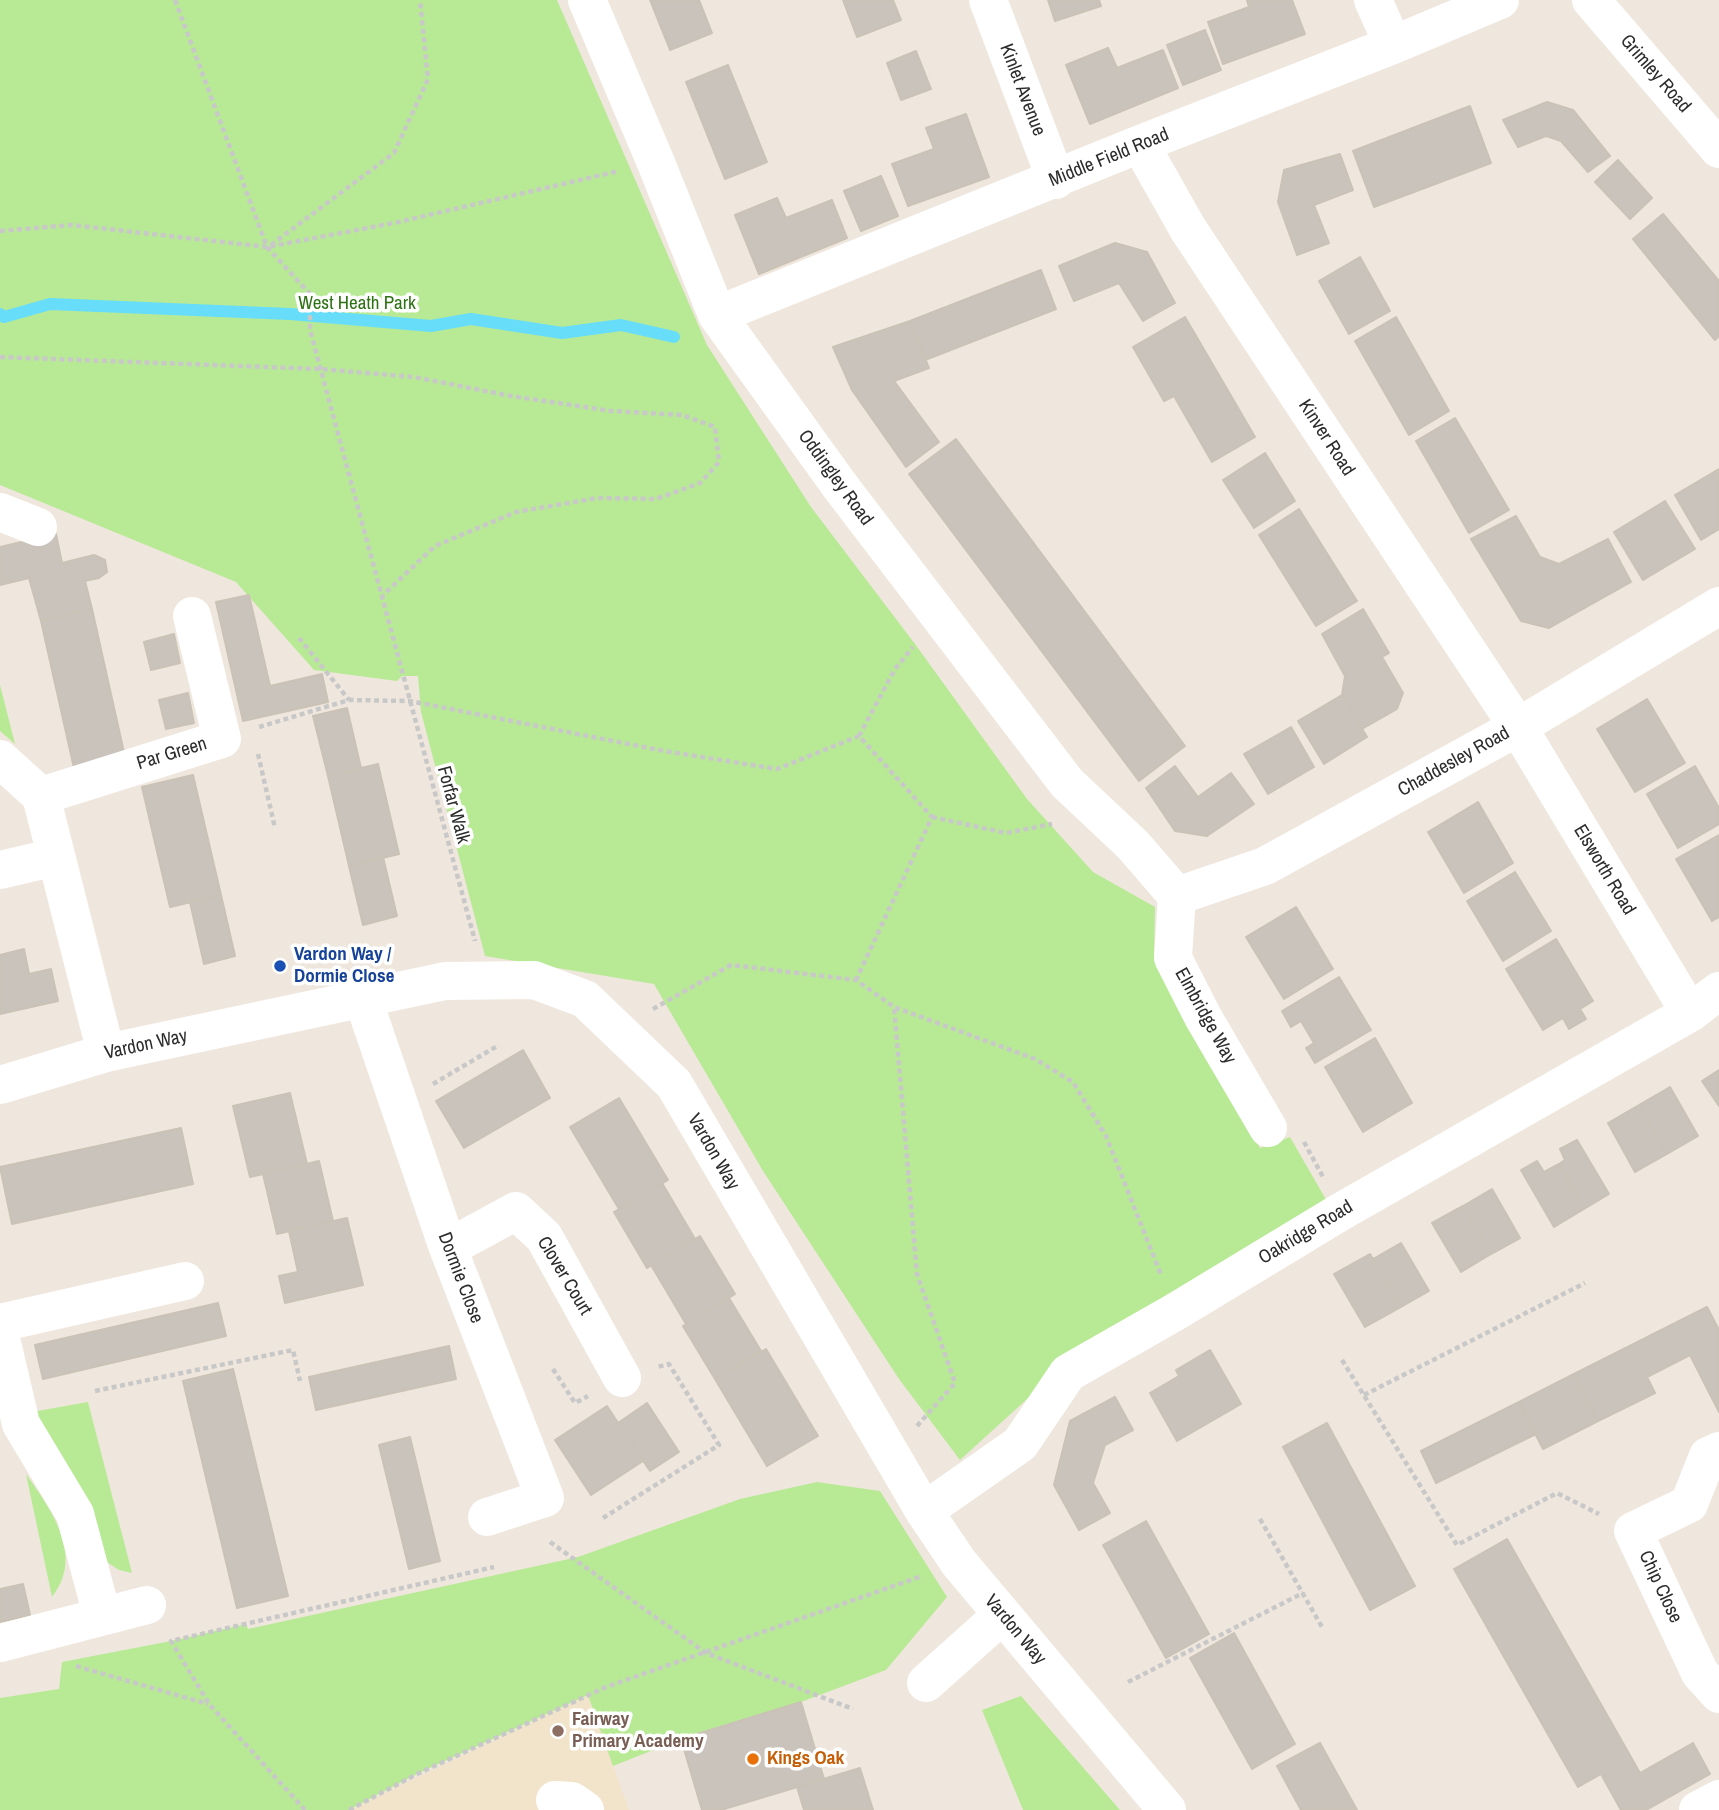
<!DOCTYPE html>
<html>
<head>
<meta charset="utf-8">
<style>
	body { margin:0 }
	canvas { display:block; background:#efe6dd }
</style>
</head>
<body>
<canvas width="1719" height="1810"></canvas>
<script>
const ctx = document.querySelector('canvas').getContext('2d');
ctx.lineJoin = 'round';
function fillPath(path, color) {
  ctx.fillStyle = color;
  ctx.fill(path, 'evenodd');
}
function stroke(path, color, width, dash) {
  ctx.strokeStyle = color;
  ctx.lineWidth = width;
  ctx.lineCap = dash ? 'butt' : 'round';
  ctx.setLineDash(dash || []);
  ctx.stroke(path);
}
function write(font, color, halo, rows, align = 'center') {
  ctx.font = font + ' "Archivo Narrow",sans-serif';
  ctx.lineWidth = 7;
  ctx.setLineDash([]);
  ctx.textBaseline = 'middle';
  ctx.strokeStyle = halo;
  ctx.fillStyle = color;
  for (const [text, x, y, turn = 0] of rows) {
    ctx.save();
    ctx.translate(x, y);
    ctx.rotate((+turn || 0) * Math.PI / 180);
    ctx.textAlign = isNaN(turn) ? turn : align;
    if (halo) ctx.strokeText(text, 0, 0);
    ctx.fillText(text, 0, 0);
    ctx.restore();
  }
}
fillPath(new Path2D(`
	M588 1695 629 1810H350Z`), '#f2e3cb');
fillPath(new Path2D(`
	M0 0H557L707 345 811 507 915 644 1027 799 1093 872 1155 907 1154 960 1191 1032 1260 1148 1290 1137 1328 1203 1070 1360 960 1460 899 1379 763 1171 654 984 485 956 421 712 418 676H402L397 681 314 670 236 582 0 485Z
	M0 685 15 744 0 731Z
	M88 1402 132 1573 119 1570 101 1558 26 1413Z
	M26 1474C51 1510 85 1555 52 1597Z
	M817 1482 880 1491 947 1597 886 1670 801 1702 681 1739 613 1766 588 1695 417 1774 349 1810H0V1698L59 1689 62 1662 171 1641 246 1624 248 1629 578 1557 740 1499Z
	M1021 1696 1120 1810H1023L982 1710Z`), '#b8ea95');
stroke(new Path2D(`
	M0 314 4 317 50 304 290 314 431 326 471 319 562 333 621 325 674 337`), '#67ddfa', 12);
const building = new Path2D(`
	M650 0H699L712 33 670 50Z
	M843 0H893L901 20 857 37Z
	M1048 0H1099L1101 6 1055 21Z
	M1247 0H1292L1305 34 1223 64 1208 22 1249 7Z
	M1205 30 1221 70 1183 85 1167 45Z
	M1108 48 1117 68 1163 50 1178 88 1090 124 1066 65Z
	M916 51 931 89 901 100 887 63Z
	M728 65 767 162 725 179 686 82Z
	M1547 102 1573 110 1610 156 1588 172 1561 141 1546 136 1518 147 1503 120Z
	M1470 106 1491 163 1374 207 1353 151Z
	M966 114 989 177 908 206 892 164 934 149 926 128Z
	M1340 154 1353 190 1314 205 1329 243 1297 255 1278 202 1284 170Z
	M1618 160 1652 198 1630 219 1595 182Z
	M881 176 898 216 861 231 844 191Z
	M777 198 786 218 832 200 847 238 759 274 735 215Z
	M1663 214 1719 281V336L1715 340 1633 239Z
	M1115 243 1147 252 1175 303 1143 321 1119 283 1074 301 1059 266Z
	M1360 257 1390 311 1349 334 1319 281Z
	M1041 270 1056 309 925 360 910 321Z
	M1185 317 1255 437 1212 462 1174 396 1164 401 1133 347Z
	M1396 317 1449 411 1409 435 1355 341Z
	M910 321 929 368 894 381 939 442 906 467 852 390 833 347Z
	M1455 418 1509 510 1469 533 1416 441Z
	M956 439 1185 746 1139 781 909 474Z
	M1265 453 1295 501 1254 528 1223 480Z
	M1719 469V529L1701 540 1675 495Z
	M1665 501 1695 549 1643 580 1614 532Z
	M1299 509 1357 601 1316 626 1259 535Z
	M1516 516 1540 557 1559 564 1608 539 1631 582 1549 628 1521 621 1471 539Z
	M56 534 62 563 94 555 105 560 107 572 99 578 85 581 92 609 41 621 29 578 0 585V547Z
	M249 595 270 686 322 674 328 702 243 721 216 602Z
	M92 609 125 757 74 768 41 621Z
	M1363 609 1389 653 1382 657 1403 693 1397 709 1362 729 1342 695 1345 676 1322 634Z
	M174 634 180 663 151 670 144 642Z
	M188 693 194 723 166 729 159 700Z
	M1342 695 1367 737 1324 764 1298 721Z
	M1647 699 1685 763 1635 792 1597 729Z
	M347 708 361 768 328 776 313 716Z
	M1291 727 1314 767 1268 794 1244 754Z
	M378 764 399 854 349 866 328 776Z
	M1175 766 1198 797 1231 773 1254 804 1207 836 1175 831 1146 788Z
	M1695 766 1719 808V824L1678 848 1647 794Z
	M193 775 221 895 170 907 142 787Z
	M1478 802 1513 863 1464 893 1428 832Z
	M1719 835V917L1712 921 1676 859Z
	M383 857 397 916 363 925 349 866Z
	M1515 872 1551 931 1503 961 1467 901Z
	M221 895 235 956 204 964 190 902Z
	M1296 907 1333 969 1284 999 1246 937Z
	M1556 939 1593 1001 1580 1009 1586 1019 1569 1029 1563 1018 1543 1030 1506 969Z
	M24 949 29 974 51 969 58 1001 0 1014V955Z
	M1339 977 1371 1030 1315 1063 1306 1048 1314 1043 1301 1021 1291 1027 1282 1011Z
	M1375 1038 1412 1103 1363 1132 1325 1067Z
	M523 1050 550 1098 464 1148 436 1101Z
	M1719 1070V1106L1702 1081Z
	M1670 1087 1698 1136 1667 1154 1639 1105Z
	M290 1093 307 1164 250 1177 233 1106Z
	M619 1098 668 1180 619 1209 570 1127Z
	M1639 1105 1667 1154 1635 1172 1608 1123Z
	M181 1128 193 1184 12 1224 0 1167Z
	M1577 1140 1609 1194 1584 1209 1559 1164 1565 1160 1560 1149Z
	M319 1161 333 1221 277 1234 263 1174Z
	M1537 1161 1544 1172 1559 1164 1584 1209 1554 1227 1521 1170Z
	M662 1183 695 1239 647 1268 614 1212Z
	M1492 1189 1520 1238 1491 1254 1463 1206Z
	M1463 1206 1491 1254 1461 1272 1432 1223Z
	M347 1218 363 1285 285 1303 279 1276 298 1272 289 1231Z
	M700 1236 735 1294 686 1324 651 1265Z
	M1401 1243 1429 1291 1401 1307 1373 1259Z
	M1370 1254 1401 1307 1365 1327 1334 1274Z
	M729 1298 761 1351 715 1379 683 1326Z
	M218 1303 226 1336 43 1379 35 1345Z
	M1707 1307 1719 1330V1412L1690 1355 1647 1377 1655 1393 1598 1421 1574 1374Z
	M449 1346 456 1379 316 1410 309 1377Z
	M766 1349 818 1436 767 1466 715 1379Z
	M1210 1350 1241 1404 1177 1441 1150 1393 1179 1376 1176 1370Z
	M233 1369 288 1596 237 1608 183 1381Z
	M1574 1374 1598 1421 1543 1449 1519 1402Z
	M1115 1397 1133 1430 1105 1445 1093 1483 1110 1513 1079 1530 1054 1485 1070 1421Z
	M1519 1402 1536 1434 1436 1483 1421 1451Z
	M647 1403 679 1452 650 1471 618 1423Z
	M607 1406 643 1461 591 1495 555 1440Z
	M1327 1423 1415 1586 1370 1610 1283 1447Z
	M410 1437 440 1561 409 1569 379 1445Z
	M1146 1521 1209 1634 1166 1658 1103 1545Z
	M1507 1539 1640 1773 1693 1743 1710 1774 1646 1810H1621L1601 1774 1578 1787 1454 1569Z
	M23 1584 30 1615 0 1622V1589Z
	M1234 1633 1295 1744 1252 1769 1190 1658Z
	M801 1702 824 1779 721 1810H702L681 1739Z
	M1320 1743 1357 1810H1301L1277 1766Z
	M860 1768 873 1810H804L797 1787Z`);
fillPath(building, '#cac3bc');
stroke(building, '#cbc2b6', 2);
stroke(new Path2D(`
	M175 0 267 247 310 294V330L475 941
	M0 231 72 225 267 247 394 223 619 171
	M271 245 394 153 428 79 420 0
	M0 357 320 369 414 377 511 396 611 411 682 415 715 427 719 462 700 483 656 499 597 498 516 512 435 546 383 595
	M299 638 349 700
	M259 727 349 700 410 701 664 751 777 769 859 736 932 817 856 980
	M859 736 895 669 913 647
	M258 754 275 828
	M932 817 1006 833 1052 824
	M653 1009 731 965 856 980 894 1007
	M433 1084 499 1045
	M1304 1142 1323 1177
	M1342 1360 1457 1545 1557 1493 1599 1514
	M553 1369 575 1403 588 1396
	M95 1391 293 1350 300 1381
	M1364 1395 1585 1283
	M917 1426 955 1383 917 1274 894 1007 1035 1059 1073 1082 1106 1136 1161 1275
	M603 1518 719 1445 669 1364 657 1367
	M1260 1519 1322 1627
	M550 1542 706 1653 853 1709
	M76 1666 208 1704
	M1128 1682 1303 1593
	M305 1810 209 1704 171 1641 494 1567
	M349 1810 417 1774 606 1687 922 1576`), '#c8c8c8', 4.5, [5, 3.5]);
stroke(new Path2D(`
	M587 0 656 163 717 315 840 486 1067 783 1133 845 1177 896
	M988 0 1056 180
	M1373 0 1393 45
	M1591 0 1719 149
	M1140 144 1188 229 1518 727 1690 1013
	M717 315 1140 144 1393 45 1500 0
	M0 512 38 527
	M0 759 41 796 106 1053
	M41 796 222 739 192 616
	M0 870 56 857
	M1177 896 1265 866 1518 727 1719 606
	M1177 896 1173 958 1203 1017 1268 1128
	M363 999 448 1248 545 1498 487 1517
	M0 1085 106 1053 445 981 534 980 585 999 674 1084 924 1511 959 1563 1167 1810
	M448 1248 516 1211 544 1237 622 1378
	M0 1323 185 1281
	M0 1334 21 1424 75 1514 102 1615
	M1719 1451 1708 1456 1689 1504 1633 1531 1700 1673 1719 1694
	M924 1511 1020 1444 1068 1373 1175 1312 1342 1211 1690 1013 1719 991
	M0 1643 147 1605
	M926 1683 1002 1615
	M555 1800 572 1801 585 1810
	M1698 1810 1719 1799`), '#fff', 38);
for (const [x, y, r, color] of [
	[280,966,7,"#1a4fb4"],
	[558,1731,7,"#8d6e63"],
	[753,1759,7,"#e8710a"]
]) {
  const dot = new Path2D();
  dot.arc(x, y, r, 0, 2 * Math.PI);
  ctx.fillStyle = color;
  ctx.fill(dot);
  stroke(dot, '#fff', 2.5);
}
write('19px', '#2c2c2c', '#fff', [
	["Grimley Road",1655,74,49],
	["Kinlet Avenue",1022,90,69],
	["Middle Field Road",1109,158,-22],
	["Kinver Road",1326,438,57],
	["Oddingley Road",835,478,54],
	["Par Green",172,754,-17],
	["Chaddesley Road",1454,762,-29],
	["Forfar Walk",453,805,75],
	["Elsworth Road",1604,870,59],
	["Elmbridge Way",1205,1016,61],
	["Vardon Way",146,1045,-12],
	["Vardon Way",713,1152,60],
	["Oakridge Road",1306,1233,-31],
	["Clover Court",564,1276,59],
	["Dormie Close",460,1278,69],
	["Chip Close",1660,1587,65],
	["Vardon Way",1015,1630,50]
]);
write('19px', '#2d7213', '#fff', [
	["West Heath Park",357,304]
]);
write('bold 19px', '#164399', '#fff', [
	["Vardon Way /",294,955],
	["Dormie Close",294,977]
], 'left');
write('bold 19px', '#785e54', '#fff', [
	["Fairway",572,1720],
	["Primary Academy",572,1742]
], 'left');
write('bold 19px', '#c56008', '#fff', [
	["Kings Oak",767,1759]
], 'left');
</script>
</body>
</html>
